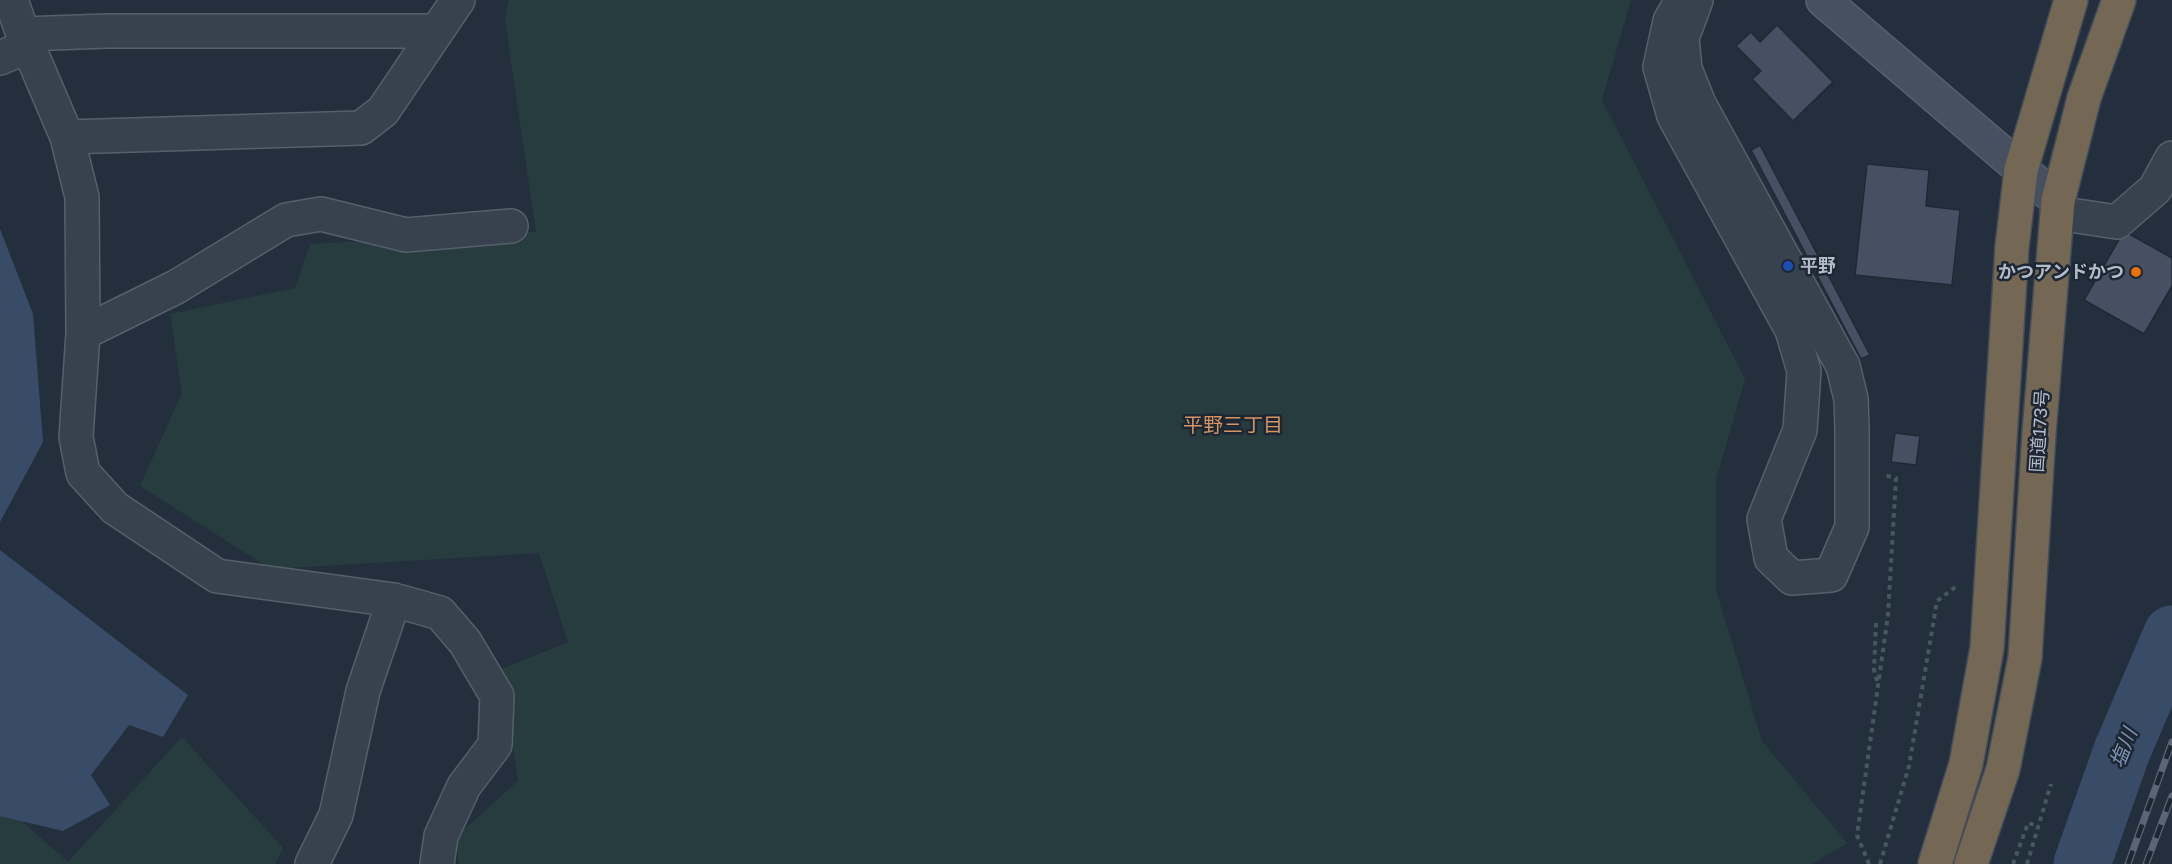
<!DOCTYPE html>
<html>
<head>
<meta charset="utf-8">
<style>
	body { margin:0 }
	canvas { display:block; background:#242f3e }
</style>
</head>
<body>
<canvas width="2172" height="864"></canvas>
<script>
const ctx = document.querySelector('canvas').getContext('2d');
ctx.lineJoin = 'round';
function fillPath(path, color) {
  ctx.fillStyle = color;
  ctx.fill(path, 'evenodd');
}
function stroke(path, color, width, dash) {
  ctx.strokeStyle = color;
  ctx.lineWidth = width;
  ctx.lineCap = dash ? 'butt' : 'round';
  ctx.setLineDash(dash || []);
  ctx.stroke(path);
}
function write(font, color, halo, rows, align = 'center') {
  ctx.font = font + ' "Golos Text","Noto Sans JP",sans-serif';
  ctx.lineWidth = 5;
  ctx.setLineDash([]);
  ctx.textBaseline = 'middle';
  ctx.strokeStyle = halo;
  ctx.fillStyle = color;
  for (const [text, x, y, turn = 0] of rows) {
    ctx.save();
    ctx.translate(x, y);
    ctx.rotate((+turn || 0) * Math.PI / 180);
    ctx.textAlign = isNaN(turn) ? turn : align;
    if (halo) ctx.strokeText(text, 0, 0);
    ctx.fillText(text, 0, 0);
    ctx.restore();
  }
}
fillPath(new Path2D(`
	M509 0H1631L1602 100 1745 379 1716 480V590L1762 741 1847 843 1812 864H459L456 837 518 781 502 669 568 642 539 553 271 569 140 486 182 393 170 314 295 288 310 244 536 232 505 20Z
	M182 737 283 848 275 864H0V802L68 862Z`), '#263c3f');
fillPath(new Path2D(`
	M0 229 33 314 43 442 0 522Z
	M0 550 188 695 163 737 129 725 91 775 110 805 63 831 0 816Z`), '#394c67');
stroke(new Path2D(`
	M2082 864 2122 751 2172 634`), '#394c67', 57);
const building = new Path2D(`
	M1777 25 1833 82 1793 121 1752 79 1761 71 1736 46 1751 32 1760 42Z
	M1760 145 1870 355 1861 359 1751 150Z
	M1867 164 1929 170 1926 206 1960 210 1952 285 1855 275Z
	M2124 231 2172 258V286L2144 334 2084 300Z
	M1895 433 1920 436 1916 465 1891 462Z`);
fillPath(building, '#455162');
stroke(building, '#1f2835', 1.5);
const street = new Path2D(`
	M11 0 23 34 67 137 361 128 383 111 458 0
	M1682 0 1670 21 1660 67 1674 116 1792 330 1804 371 1800 430 1764 519 1771 558 1792 578 1831 575 1852 527V429L1851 399 1843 366 1699 104 1685 69 1682 38 1696 0
	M23 34 107 31H437
	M0 58 28 46
	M67 137 82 197 83 333 76 437 83 473 115 508 217 576 394 600 363 691 336 815 312 864
	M2057 213 2117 222 2155 189 2172 158
	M83 333 176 287 286 220 321 214 406 235 511 226
	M394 600 440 613 465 642 497 696 495 745 464 786 441 836 437 864`);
const secondary = new Path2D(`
	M1823 0 2058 201`);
const highway = new Path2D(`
	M1935 864 1966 764 1987 648 2012 247 2021 170 2071 0
	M1971 864 2003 769 2025 658 2039 433 2058 201 2084 98 2119 0`);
stroke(street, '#565f6c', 36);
stroke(secondary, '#565f6c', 36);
stroke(highway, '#434c59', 36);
stroke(new Path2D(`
	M1876 623 1874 670 1878 684
	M1869 864 1857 835 1888 615 1896 478 1883 475
	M1880 864 1909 766 1937 601 1958 585
	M2013 864 2028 823 2038 826
	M2027 864 2051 784`), '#44595c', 4, [4.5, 4.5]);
stroke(street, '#38414e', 33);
stroke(secondary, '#465061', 33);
stroke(highway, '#746855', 33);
const rail = new Path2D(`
	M2128 864 2172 742
	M2146 864 2172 796`);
stroke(rail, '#5a6575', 7);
stroke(rail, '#1d2633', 4.5, [14]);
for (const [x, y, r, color] of [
	[1788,266,6,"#1a4fb4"],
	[2136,272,6,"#e8710a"]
]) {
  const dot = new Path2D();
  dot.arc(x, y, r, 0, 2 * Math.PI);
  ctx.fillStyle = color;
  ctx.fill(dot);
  stroke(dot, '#1d2633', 2);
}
write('bold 18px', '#b4bcc9', '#1d2633', [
	["平野",1800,266],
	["かつアンドかつ",2124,272,"right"]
], 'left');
write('18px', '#b4bcc9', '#1d2633', [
	["国道173号",2040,431,-86]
]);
write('20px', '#d59563', '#1d2633', [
	["平野三丁目",1233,426]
]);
write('italic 20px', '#7c92b1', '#1d2633', [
	["塩川",2124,748,-68]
]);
</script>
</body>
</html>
